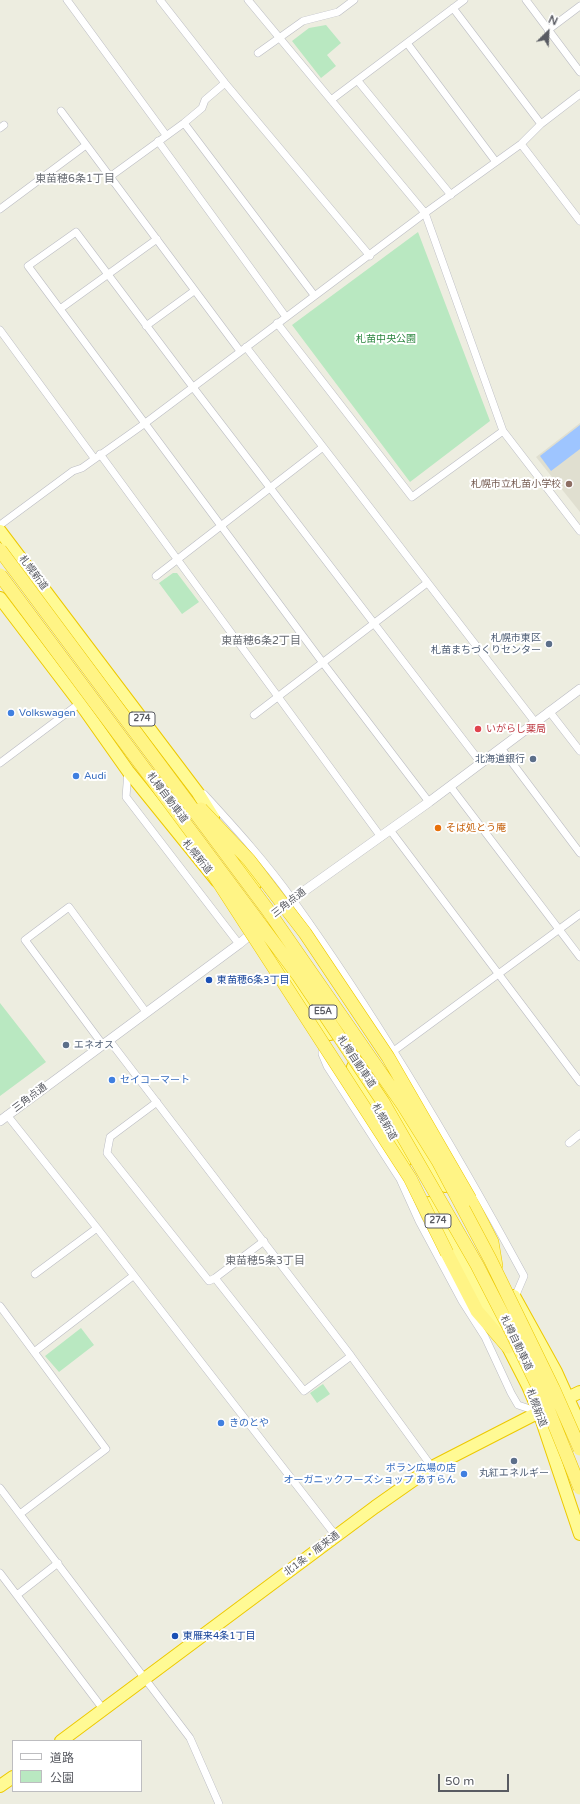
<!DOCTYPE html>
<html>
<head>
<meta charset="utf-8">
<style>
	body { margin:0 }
	#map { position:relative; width:580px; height:1804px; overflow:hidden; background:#edede0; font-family:"Varela Round","Noto Sans JP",sans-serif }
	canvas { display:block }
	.legend { position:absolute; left:12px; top:1740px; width:130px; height:52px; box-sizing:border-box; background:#fff; border:1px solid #bdbdc0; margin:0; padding:5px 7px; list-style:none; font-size:12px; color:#595b62 }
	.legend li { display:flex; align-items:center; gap:8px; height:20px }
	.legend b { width:20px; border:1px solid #bdbdc0 }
	.north { position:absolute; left:528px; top:12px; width:40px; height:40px; -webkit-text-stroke:3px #fff; paint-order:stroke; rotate:24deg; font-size:11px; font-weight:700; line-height:16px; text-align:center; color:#595b62 }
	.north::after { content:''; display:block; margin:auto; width:14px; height:18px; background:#595b62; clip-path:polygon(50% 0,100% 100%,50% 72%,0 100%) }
	.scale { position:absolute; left:438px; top:1774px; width:71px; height:18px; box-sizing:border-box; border:2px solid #595b62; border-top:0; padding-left:5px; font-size:12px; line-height:14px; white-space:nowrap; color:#595b62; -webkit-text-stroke:3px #fff; paint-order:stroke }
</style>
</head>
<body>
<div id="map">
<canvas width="580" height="1804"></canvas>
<ul class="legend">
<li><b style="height:5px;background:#fff"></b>道路</li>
<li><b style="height:11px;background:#b9e8c1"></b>公園</li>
</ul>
<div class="north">N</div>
<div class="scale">50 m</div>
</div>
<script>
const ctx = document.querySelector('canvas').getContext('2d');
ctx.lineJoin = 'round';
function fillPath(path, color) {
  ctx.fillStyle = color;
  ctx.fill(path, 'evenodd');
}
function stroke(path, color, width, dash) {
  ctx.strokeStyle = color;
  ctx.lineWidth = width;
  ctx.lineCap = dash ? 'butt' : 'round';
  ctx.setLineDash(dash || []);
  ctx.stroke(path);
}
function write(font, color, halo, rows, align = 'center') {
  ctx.font = font + ' "Varela Round","Noto Sans JP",sans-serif';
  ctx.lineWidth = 4;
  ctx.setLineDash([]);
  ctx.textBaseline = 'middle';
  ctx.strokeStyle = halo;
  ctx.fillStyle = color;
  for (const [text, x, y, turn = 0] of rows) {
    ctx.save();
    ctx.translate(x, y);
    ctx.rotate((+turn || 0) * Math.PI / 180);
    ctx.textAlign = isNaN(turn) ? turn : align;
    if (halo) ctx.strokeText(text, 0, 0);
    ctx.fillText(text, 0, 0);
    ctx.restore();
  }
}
fillPath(new Path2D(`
	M580 423V512L536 457Z`), '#e0dfd0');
fillPath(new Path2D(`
	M326 25 341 43 327 55 336 66 321 78 292 41 309 28Z
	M418 232 490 421 410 482 292 325Z
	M173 573H177L199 602 182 614 159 583Z
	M0 1003 46 1062 0 1096Z
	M81 1328 94 1345 59 1372 45 1356Z
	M323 1384 330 1394 317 1403 310 1393Z`), '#b9e8c1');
fillPath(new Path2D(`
	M580 425V449L551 471 540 456Z`), '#9ec5ff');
const minor = new Path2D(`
	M67 0 166 135
	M160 0 225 83 370 256
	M248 0 425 213 503 431 580 531
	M526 0 580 72
	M453 8 541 124
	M548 30 580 6
	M407 43 496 162
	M258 53 303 21 338 12 354 0
	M358 81 451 195
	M331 100 464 0
	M61 111 240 351
	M184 123 314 295
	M0 128 4 125
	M158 141 286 317
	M521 144 580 221
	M111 176 184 123 202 108 205 100 225 83
	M0 209 86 145
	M60 309 157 239
	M277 323 412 497 503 431
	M146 326 194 291
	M0 330 94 458
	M246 347 535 722
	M100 454 381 837
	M0 525 73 471 82 468 144 424 425 213 521 144 541 124 580 94
	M156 576 323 447
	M549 711 580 751
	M254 715 427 583
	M501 748 580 853
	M0 763 80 703
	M128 771 126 797 239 944
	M450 786 580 957
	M204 794C235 828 266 862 293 900 379 1020 454 1147 524 1276L515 1297
	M429 802 323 663 28 266 76 232 189 382 481 763
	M390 830 580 1082
	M109 1040 351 1356 432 1467
	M103 1045 25 940 69 907 146 1012
	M322 1045V1054L327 1066 400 1179 419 1221 462 1301 485 1337 511 1393 518 1405 539 1412
	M395 1050 580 914
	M157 1102 110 1137 107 1153 209 1281 215 1278
	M7 1115 97 1228 336 1536
	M569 1143 580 1134
	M264 1241 215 1278 304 1391 351 1356
	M35 1274 97 1228
	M0 1306 106 1449 20 1514
	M34 1352 133 1276
	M0 1488 190 1738 219 1804
	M0 1573 103 1709
	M17 1595 58 1563`);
const tertiary = new Path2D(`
	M0 1121 239 944 293 899 429 802 580 689`);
const trunk = new Path2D(`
	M0 531 198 793 213 817
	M0 598 80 703 128 771 217 881
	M231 846 255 884
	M264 941 330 1034
	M353 1067 405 1161
	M380 1083 445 1186
	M429 1203 508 1347 528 1386 539 1412 580 1534
	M514 1296 556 1372 580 1425
	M561 1401 580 1392
	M61 1741 375 1507 432 1467 545 1409
	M0 1786 13 1777`);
const motorway = new Path2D(`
	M470 1199 492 1242 496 1266
	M447 1253 477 1311 508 1347`);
stroke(minor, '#bbbcc3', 8);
stroke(tertiary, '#bbbcc3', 10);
stroke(trunk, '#edc900', 14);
stroke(motorway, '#edc900', 14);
stroke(minor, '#fff', 7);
stroke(tertiary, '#fff', 9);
stroke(trunk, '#fffa94', 12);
stroke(motorway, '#fff485', 13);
const motorwayBridge = new Path2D(`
	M0 550 267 909 403 1105 438 1161 490 1259 553 1388 580 1449
	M0 575 298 975 383 1102 477 1265 511 1331 544 1399 580 1488
	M201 809 249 860 305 933 388 1057 470 1199
	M212 872 410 1178 447 1253`);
stroke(motorwayBridge, '#edc900', 14, []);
stroke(motorwayBridge, '#fff485', 13);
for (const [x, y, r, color] of [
	[569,484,4,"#8d6e63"],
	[549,644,4,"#5c6f8a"],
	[11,713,4,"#3f7fe0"],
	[478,729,4,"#e0444e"],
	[533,759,4,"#5c6f8a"],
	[76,776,4,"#3f7fe0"],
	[438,828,4,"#e8710a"],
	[209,980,4,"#1a4fb4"],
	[66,1045,4,"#5c6f8a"],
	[112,1080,4,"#3f7fe0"],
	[221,1423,4,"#3f7fe0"],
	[514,1461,4,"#5c6f8a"],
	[464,1474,4,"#3f7fe0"],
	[175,1636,4,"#1a4fb4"]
]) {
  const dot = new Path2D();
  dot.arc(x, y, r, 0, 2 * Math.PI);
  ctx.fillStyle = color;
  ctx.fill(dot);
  stroke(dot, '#fff', 1.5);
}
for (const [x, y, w] of [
	[142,719,26],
	[323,1012,28],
	[438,1221,26]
]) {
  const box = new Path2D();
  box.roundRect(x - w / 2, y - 7, w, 14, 3);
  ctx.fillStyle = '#fff';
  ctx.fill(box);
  stroke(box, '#595b62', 1);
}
write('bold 9px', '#595b62', null, [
	["274",142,719],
	["E5A",323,1012],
	["274",438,1221]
]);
write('10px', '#2d8640', '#fff', [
	["札苗中央公園",386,339]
]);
write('10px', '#785e54', '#fff', [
	["札幌市立札苗小学校",561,484]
], 'right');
write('10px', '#595b62', '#fff', [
	["札幌新道",33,573,53],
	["札樽自動車道",167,798,53],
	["札幌新道",197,857,51],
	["三角点通",289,903,-38],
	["札樽自動車道",356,1062,56],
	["三角点通",30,1098,-37],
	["札幌新道",384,1122,61],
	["札樽自動車道",516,1343,64],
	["札幌新道",536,1408,69],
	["北1条・雁来通",312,1554,-37]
]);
write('10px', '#4e5e75', '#fff', [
	["札幌市東区",541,638],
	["札苗まちづくりセンター",541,650],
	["北海道銀行",525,759],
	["エネオス",74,1045,"left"],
	["丸紅エネルギー",514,1473,"center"]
], 'right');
write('10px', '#366cbe', '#fff', [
	["Volkswagen",19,713],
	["Audi",84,776],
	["セイコーマート",120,1080],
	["きのとや",229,1423],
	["ポラン広場の店",456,1468,"right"],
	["オーガニックフーズショップ あすらん",456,1480,"right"]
], 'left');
write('10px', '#be3a42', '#fff', [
	["いがらし薬局",486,729]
], 'left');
write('10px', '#c56008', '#fff', [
	["そば処とう庵",446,828]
], 'left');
write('10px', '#164399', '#fff', [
	["東苗穂6条3丁目",217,980],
	["東雁来4条1丁目",183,1636]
], 'left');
write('11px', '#696d74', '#fff', [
	["東苗穂6条1丁目",75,179],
	["東苗穂6条2丁目",261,641],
	["東苗穂5条3丁目",265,1261]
]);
</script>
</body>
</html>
